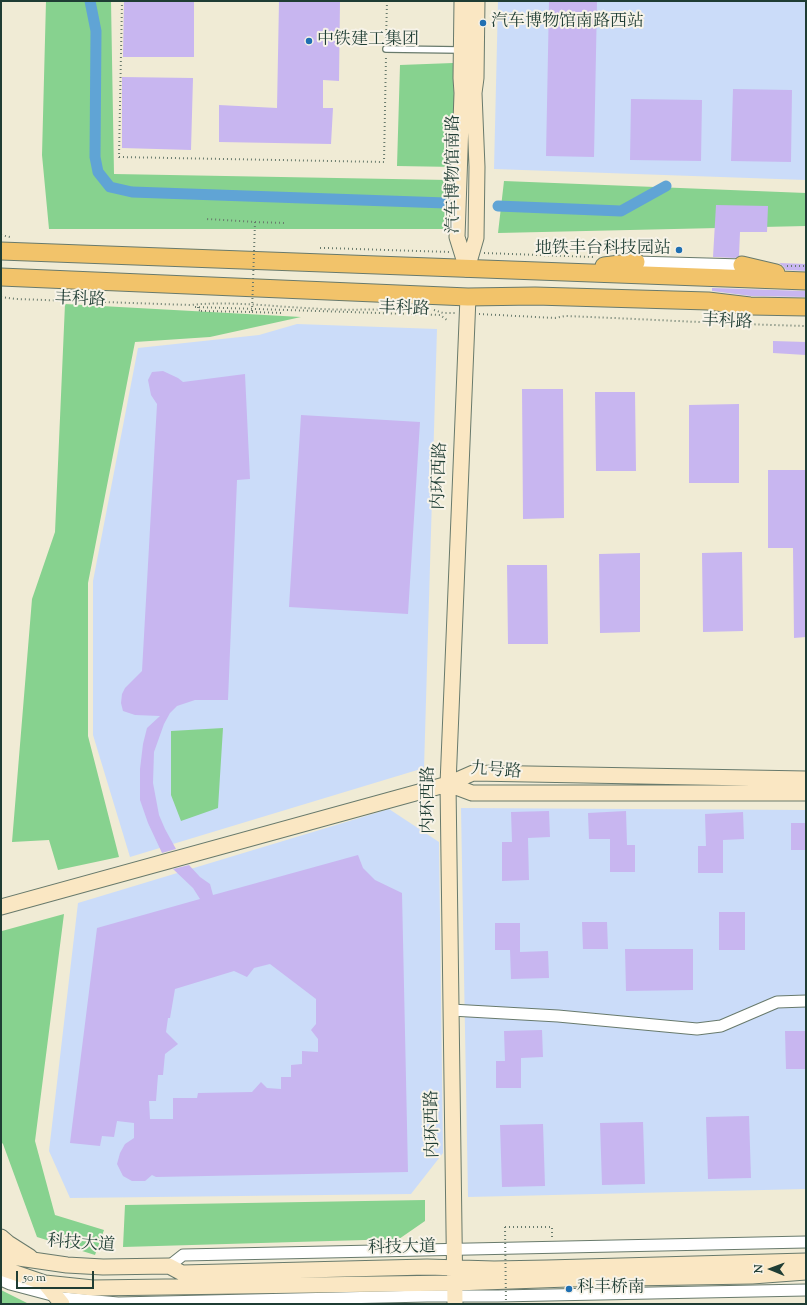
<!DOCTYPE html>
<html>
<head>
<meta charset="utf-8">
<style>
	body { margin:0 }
	#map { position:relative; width:807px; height:1305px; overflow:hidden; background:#f0ebd5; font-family:"Sorts Mill Goudy",serif }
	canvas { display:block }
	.frame { position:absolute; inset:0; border:2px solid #1f3d34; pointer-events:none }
	.north { position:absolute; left:751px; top:1249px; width:40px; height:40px; -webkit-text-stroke:3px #f7f3e8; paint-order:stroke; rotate:271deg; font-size:11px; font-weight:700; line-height:16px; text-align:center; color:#1f3d34 }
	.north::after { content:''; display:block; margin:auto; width:14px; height:18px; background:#1f3d34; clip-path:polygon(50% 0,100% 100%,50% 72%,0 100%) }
	.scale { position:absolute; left:16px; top:1271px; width:78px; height:18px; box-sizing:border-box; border:2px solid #1f3d34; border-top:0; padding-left:5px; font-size:12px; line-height:14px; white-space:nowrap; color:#1f3d34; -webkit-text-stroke:3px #f7f3e8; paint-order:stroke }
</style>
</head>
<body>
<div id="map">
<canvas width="807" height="1305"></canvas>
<div class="frame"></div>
<div class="north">N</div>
<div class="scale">50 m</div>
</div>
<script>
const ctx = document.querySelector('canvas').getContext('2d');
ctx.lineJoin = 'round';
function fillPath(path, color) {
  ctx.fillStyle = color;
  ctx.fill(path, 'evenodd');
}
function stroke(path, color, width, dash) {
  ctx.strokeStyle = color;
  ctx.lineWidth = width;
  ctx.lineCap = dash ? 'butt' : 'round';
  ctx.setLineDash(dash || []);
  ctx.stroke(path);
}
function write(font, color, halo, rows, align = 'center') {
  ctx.font = font + ' "Sorts Mill Goudy","Noto Serif SC",serif';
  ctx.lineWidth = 4;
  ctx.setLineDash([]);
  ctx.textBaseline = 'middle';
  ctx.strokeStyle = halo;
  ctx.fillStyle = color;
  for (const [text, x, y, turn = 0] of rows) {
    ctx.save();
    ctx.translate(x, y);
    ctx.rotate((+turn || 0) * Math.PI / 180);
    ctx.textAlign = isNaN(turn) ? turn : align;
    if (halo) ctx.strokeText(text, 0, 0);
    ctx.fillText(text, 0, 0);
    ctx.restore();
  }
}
fillPath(new Path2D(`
	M498 1H806V180L494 169Z
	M297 324 437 329 424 768 130 857 93 735V581L138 348 259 335Z
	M461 808 806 810V1189L468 1197Z
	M389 809 439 842 443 1153 411 1194 70 1198 49 1151 78 903Z`), '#cbdcf9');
fillPath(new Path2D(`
	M46 1H111L114 174 448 180 447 229H49L42 155Z
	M453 63 456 167 397 166 400 65Z
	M504 181 806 193V226L498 233Z
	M65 304 301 317 210 337 135 342 88 583V736L119 857 58 870 49 840 12 842 32 599 55 532Z
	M223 728 218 808 181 821 171 795V731Z
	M64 914 35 1141 55 1215 104 1230 95 1255 37 1237 3 1144 1 1142 2 931Z
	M425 1200V1221L399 1239 123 1247 125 1205Z
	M1 1290 29 1304H1Z`), '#87d28f');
stroke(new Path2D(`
	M90 1 96 31 95 157 98 172 110 187 132 192 446 203
	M498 206 621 211 666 186`), '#60a4d5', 11);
fillPath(new Path2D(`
	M124 1H194V57H123Z
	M279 1H340L339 81 323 80V108H333L331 144 219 142V105L277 108Z
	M549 1H597L594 157 546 156Z
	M122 77 193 78 191 150 122 148Z
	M733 89 792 90 791 162 731 161Z
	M631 99 702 100 701 161 630 160Z
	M716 205 768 206 767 232H740L739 256 735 258 713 257Z
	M779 263 806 264V271L786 270 783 266Z
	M712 288 806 291V297L751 296 712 291Z
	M773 341 806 342V355L773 353Z
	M163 371 178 378 183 382 245 374 250 479 237 480 228 700H195L177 706 170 713 164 724 154 752 153 783 159 815 165 829 176 849 162 853 148 823 140 800V769L143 744 147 728 160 716 135 715 123 711 121 703 122 694 125 688 142 671 157 404 151 395 148 380 152 372Z
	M522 389H563L564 518 523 519Z
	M595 392H635L636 471H596Z
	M739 404V483H689V405Z
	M301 415 420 422 408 614 289 607Z
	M768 470H806V637L794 638 793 548H768Z
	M742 552 743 631 703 632 702 553Z
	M640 553V632L600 633 599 554Z
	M507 565H547L548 644H508Z
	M549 811 550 837 528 838 529 880 502 881V842H512L511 812Z
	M626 811 627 845H635V872H610V839H589L588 813Z
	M743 812 744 839 723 840V873H698V846H706L705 814Z
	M791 823H806V850H791Z
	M358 855 363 868 375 880 402 893 408 1172 156 1177 152 1175 145 1181H132L123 1176 117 1164 120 1153 125 1144 134 1138V1123L117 1121 114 1137 102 1136 100 1146 70 1143 97 928 200 899 193 888 173 869 189 865 200 877 210 884 213 895ZM270 964 316 999V1024L311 1030 318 1039V1052L302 1051V1064L291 1065V1077H281V1089L267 1088 261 1082 252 1092 198 1093 197 1098H173V1119H150L149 1101H156L158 1075H163L165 1054 178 1044 166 1032 168 1018H170L175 989 234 971 247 977 254 968Z
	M719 912H745V950H719Z
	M582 922H607L608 949H583Z
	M495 923H520V952L548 951 549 978 511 979 510 950H495Z
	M625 949H693V990L626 991Z
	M542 1030 543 1057 521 1058V1088H496V1061H505L504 1031Z
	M785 1031H806V1069H786Z
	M749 1116 751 1178 708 1179 706 1117Z
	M643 1122 645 1184 602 1185 600 1123Z
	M543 1124 545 1186 502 1187 500 1125Z`), '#c8b6f0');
const lane = new Path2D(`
	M386 49 460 50`);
const street = new Path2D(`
	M636 262 742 265
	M451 1010 558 1016 697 1029 721 1026 777 1002 806 1001
	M169 1266 183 1255 806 1242
	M1 1280 10 1284 63 1298 118 1303 427 1296H498L806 1290`);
const secondary = new Path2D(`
	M462 1 461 78 462 93 457 237 467 269
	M467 269 476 238 477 167 474 93 476 78 477 1
	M448 784 472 793H806
	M1 907 448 784 473 773 806 779
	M1 1237 8 1243 30 1257
	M1 1254 5 1256 67 1265 103 1267 169 1266 182 1273 427 1267 494 1269 547 1268 806 1261
	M1 1268 45 1283 93 1288 455 1283 568 1279 752 1276 806 1272
	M45 1283 62 1304
	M455 1304 448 784 468 297`);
const primary = new Path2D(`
	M1 251 806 281
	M742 265 776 273
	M604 266 636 262
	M1 277 468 297 535 296 708 301 750 306 806 307`);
stroke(lane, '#687a6c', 8);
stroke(street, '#687a6c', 13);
stroke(secondary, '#687a6c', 17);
stroke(primary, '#687a6c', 19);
stroke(new Path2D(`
	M122 1 119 157 384 162 386 56
	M386 42 387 1
	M255 222 285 223
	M1 235 10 237
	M320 248H326L449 252
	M484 253 593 257
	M787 266H806
	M1 297 16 299 190 305C229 301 267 306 306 308 341 311 377 309 411 309
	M195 307 440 315 447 320
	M198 307V310L201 311
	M434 310 443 313H455
	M252 312 281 313V311
	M479 314 555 318 565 316C645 319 725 324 806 326
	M505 1227H552V1238`), '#687a6c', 2, [1, 3]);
stroke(lane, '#fff', 5.5);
stroke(street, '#fff', 11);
stroke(secondary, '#fae7c3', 15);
stroke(primary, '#f2c36a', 17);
stroke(new Path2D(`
	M201 311 252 312 255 222 206 219
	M505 1227 506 1304`), '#687a6c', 2, [1, 3]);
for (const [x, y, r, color] of [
	[483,23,4,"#1f6fb2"],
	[309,41,4,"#1f6fb2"],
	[679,250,4,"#1f6fb2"],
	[569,1289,4,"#1f6fb2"]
]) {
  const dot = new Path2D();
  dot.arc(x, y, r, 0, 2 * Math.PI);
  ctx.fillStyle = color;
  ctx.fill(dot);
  stroke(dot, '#f7f3e8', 1.5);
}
write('17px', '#1f3d34', '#f7f3e8', [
	["汽车博物馆南路西站",491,23],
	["中铁建工集团",317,41],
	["地铁丰台科技园站",671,250,"right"],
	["科丰桥南",577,1289]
], 'left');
write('17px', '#1f3d34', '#f7f3e8', [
	["汽车博物馆南路",455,174,-90],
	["丰科路",80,301,2],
	["丰科路",404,310,2],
	["丰科路",727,323,3],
	["内环西路",441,476,-88],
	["九号路",496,772,4],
	["内环西路",430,800,-90],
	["内环西路",434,1124,-91],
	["科技大道",81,1245,4],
	["科技大道",402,1249,-1]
]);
</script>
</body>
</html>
